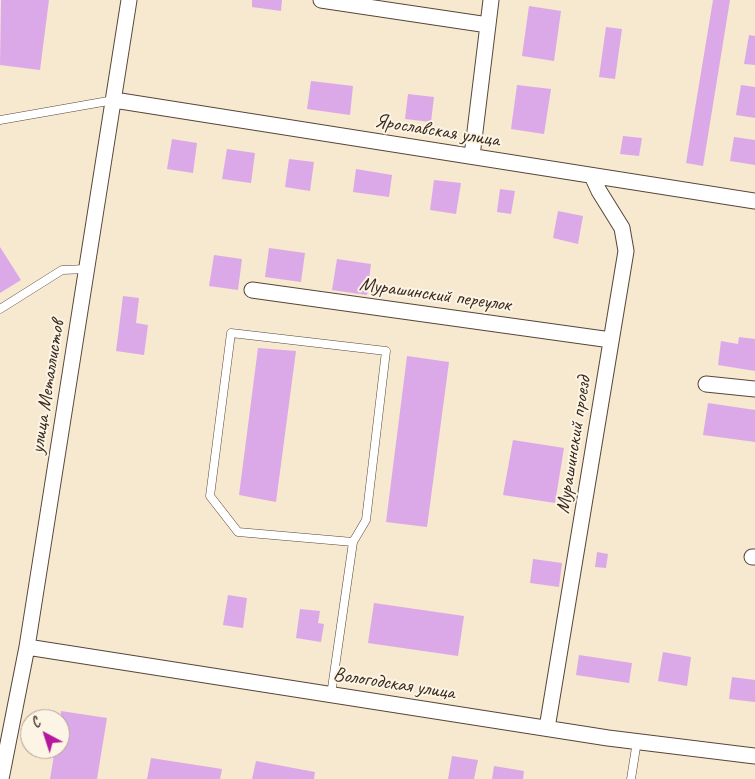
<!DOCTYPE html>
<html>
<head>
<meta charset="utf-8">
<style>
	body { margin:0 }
	#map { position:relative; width:755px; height:779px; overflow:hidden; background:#f7e8d0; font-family:Caveat,sans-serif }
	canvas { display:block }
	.north { position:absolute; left:20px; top:709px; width:50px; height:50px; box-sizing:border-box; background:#fcf5e5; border:1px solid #afa495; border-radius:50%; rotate:320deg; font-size:14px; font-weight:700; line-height:20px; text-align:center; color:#3b2a1e }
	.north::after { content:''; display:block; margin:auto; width:18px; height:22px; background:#b5179e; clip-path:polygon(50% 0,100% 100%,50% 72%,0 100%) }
</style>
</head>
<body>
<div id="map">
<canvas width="755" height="779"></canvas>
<div class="north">С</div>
</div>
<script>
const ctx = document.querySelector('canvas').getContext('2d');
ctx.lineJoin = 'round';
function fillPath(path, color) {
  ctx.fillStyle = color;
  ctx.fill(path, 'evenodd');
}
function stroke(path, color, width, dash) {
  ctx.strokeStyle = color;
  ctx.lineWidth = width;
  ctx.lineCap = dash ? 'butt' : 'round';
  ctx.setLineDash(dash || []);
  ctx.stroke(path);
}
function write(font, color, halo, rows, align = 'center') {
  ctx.font = font + ' Caveat,sans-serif';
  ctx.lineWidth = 4;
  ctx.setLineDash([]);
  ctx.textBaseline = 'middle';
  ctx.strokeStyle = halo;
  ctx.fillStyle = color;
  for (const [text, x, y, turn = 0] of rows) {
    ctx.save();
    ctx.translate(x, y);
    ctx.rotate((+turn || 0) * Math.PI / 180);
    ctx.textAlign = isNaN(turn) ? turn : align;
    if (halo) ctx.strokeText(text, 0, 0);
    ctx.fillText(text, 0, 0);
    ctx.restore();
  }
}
fillPath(new Path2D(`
	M1 0H49L40 70 0 65Z
	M252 0H282L281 11 252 7Z
	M713 0H730L703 166 686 163Z
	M529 6 561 11 554 61 522 56Z
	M606 27 622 29 615 79 599 77Z
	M749 35 755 36V65L744 64Z
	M311 81 353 86 350 115 307 109Z
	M517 85 551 89 544 134 511 129Z
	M741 85 755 87V118L736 115Z
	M408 94 434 97 431 122 405 119Z
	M623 136 642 138 639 156 620 154Z
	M734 137 755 140V165L730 161Z
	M172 139 197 143 193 173 167 169Z
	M227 149 255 153 251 183 222 179Z
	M289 159 314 162 310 191 285 187Z
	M356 169 392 175 389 197 353 192Z
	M434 180 461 183 456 214 430 210Z
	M500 189 515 191 511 214 497 212Z
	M558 211 583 216 578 244 553 238Z
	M0 247 21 280 0 293Z
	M269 248 305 253 301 282 265 277Z
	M214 255 242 259 238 290 209 286Z
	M337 259 371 264 367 295 332 290Z
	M123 296 139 298 136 323 148 325 144 355 116 351Z
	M739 337 755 339V371L718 365 721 341 738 344Z
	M258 348 296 351 276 502 239 495Z
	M407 356 449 362 427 527 386 522Z
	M708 403 755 410V442L703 435Z
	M513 440 564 448 555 503 503 495Z
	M597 552 608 554 606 568 595 567Z
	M533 559 562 563 559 587 530 583Z
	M228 595 247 598 243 628 223 625Z
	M374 603 464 616 458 656 368 643Z
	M300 609 320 611 318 623 324 624 321 642 296 638Z
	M663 652 691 657 687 686 658 681Z
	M579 655 632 663 629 683 576 675Z
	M732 677 755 680V702L729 699Z
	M61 711 107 718 97 779H50L55 749H60Z
	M452 756 478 760 474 779H448Z
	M151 758 222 769 220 779H147Z
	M256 761 315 772 314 779H252Z
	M494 766 524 771 523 779H492Z`), '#dba9e8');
const service = new Path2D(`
	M0 120 114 100
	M0 309 62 270 87 269
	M331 695 353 542 238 532 210 496 231 333 386 351 366 520 353 542
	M631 779 637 741`);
const minor = new Path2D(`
	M321 0 488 25
	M114 100 755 201
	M472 156 491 0
	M252 290 611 340
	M706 384 755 389
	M752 557H755
	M27 647 608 738 755 756
	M547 728 626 251 622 228 599 191 592 176
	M1 779 27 647 129 0`);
stroke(service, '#574639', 9);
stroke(minor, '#574639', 17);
stroke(service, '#fff', 8);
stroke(minor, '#fff', 15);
write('20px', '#3b2a1e', '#fcf5e5', [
	["Ярославская улица",437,131,9],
	["Мурашинский переулок",435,295,8],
	["улица Металлистов",48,387,-81],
	["Мурашинский проезд",574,445,-81],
	["Вологодская улица",394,684,9]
]);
</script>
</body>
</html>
